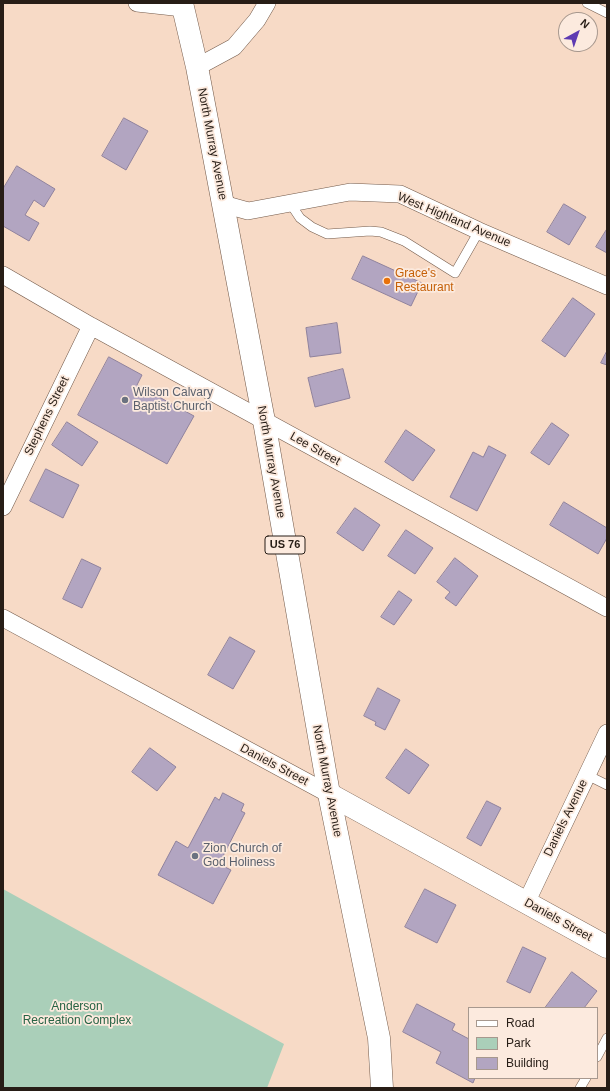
<!DOCTYPE html>
<html>
<head>
<meta charset="utf-8">
<style>
	body { margin:0 }
	#map { position:relative; width:610px; height:1091px; overflow:hidden; background:#f7dac6; font-family:Arial,sans-serif }
	canvas { display:block }
	.frame { position:absolute; inset:0; border:4px solid #271d16; pointer-events:none }
	.legend { position:absolute; left:468px; top:1007px; width:130px; height:72px; box-sizing:border-box; background:#fceade; border:1px solid #a7988e; margin:0; padding:5px 7px; list-style:none; font-size:12px; color:#271d16 }
	.legend li { display:flex; align-items:center; gap:8px; height:20px }
	.legend b { width:20px; border:1px solid #a7988e }
	.north { position:absolute; left:558px; top:12px; width:40px; height:40px; box-sizing:border-box; background:#fceade; border:1px solid #a7988e; border-radius:50%; rotate:40deg; font-size:11px; font-weight:700; line-height:16px; text-align:center; color:#271d16 }
	.north::after { content:''; display:block; margin:auto; width:14px; height:18px; background:#5e3ab2; clip-path:polygon(50% 0,100% 100%,50% 72%,0 100%) }
</style>
</head>
<body>
<div id="map">
<canvas width="610" height="1091"></canvas>
<div class="frame"></div>
<ul class="legend">
<li><b style="height:5px;background:#fff"></b>Road</li>
<li><b style="height:11px;background:#aacfb9"></b>Park</li>
<li><b style="height:11px;background:#b2a5c1"></b>Building</li>
</ul>
<div class="north">N</div>
</div>
<script>
const ctx = document.querySelector('canvas').getContext('2d');
ctx.lineJoin = 'round';
function fillPath(path, color) {
  ctx.fillStyle = color;
  ctx.fill(path, 'evenodd');
}
function stroke(path, color, width, dash) {
  ctx.strokeStyle = color;
  ctx.lineWidth = width;
  ctx.lineCap = dash ? 'butt' : 'round';
  ctx.setLineDash(dash || []);
  ctx.stroke(path);
}
function write(font, color, halo, rows, align = 'center') {
  ctx.font = font + ' Arial,sans-serif';
  ctx.lineWidth = 3.5;
  ctx.setLineDash([]);
  ctx.textBaseline = 'middle';
  ctx.strokeStyle = halo;
  ctx.fillStyle = color;
  for (const [text, x, y, turn = 0] of rows) {
    ctx.save();
    ctx.translate(x, y);
    ctx.rotate((+turn || 0) * Math.PI / 180);
    ctx.textAlign = isNaN(turn) ? turn : align;
    if (halo) ctx.strokeText(text, 0, 0);
    ctx.fillText(text, 0, 0);
    ctx.restore();
  }
}
fillPath(new Path2D(`
	M3 889 284 1044 267 1088H3Z`), '#aacfb9');
const building = new Path2D(`
	M124 118 148 131 126 170 102 156Z
	M17 166 55 189 44 207 34 200 25 215 39 223 29 241 3 226V189Z
	M564 204 586 217 569 245 547 232Z
	M607 229V253L596 247Z
	M363 256 422 283 411 306 352 279Z
	M573 298 595 314 565 357 542 341Z
	M337 323 341 353 310 357 306 328Z
	M607 351V365L601 363Z
	M109 357 142 375 137 385 194 416 167 464 78 415Z
	M343 369 350 398 315 407 308 378Z
	M67 422 98 442 82 466 52 445Z
	M552 423 569 435 549 465 531 453Z
	M406 430 435 450 413 481 385 462Z
	M489 446 506 455 477 511 450 497 473 452 483 457Z
	M46 469 79 485 63 518 30 501Z
	M564 502 607 528V538L598 554 550 525Z
	M355 508 380 525 363 551 337 533Z
	M406 530 433 548 415 574 388 556Z
	M455 558 478 576 456 606 445 598 450 592 437 582Z
	M82 559 101 568 82 608 63 599Z
	M399 591 412 600 394 625 381 617Z
	M230 637 255 651 233 689 208 675Z
	M378 688 400 700 385 730 375 725 376 722 364 716Z
	M150 748 176 767 157 791 132 772Z
	M406 749 429 765 409 794 386 778Z
	M223 793 244 804 241 811 245 813 219 864 231 870 213 904 158 875 176 841 188 848 215 797 219 800Z
	M487 801 501 808 481 846 467 838Z
	M425 889 456 905 437 943 405 927Z
	M523 947 546 958 530 993 507 982Z
	M572 972 597 991 584 1008H545Z
	M417 1004 455 1024 452 1030 469 1039V1078H475L473 1083 436 1063 441 1052 403 1032Z`);
fillPath(building, '#b2a5c1');
stroke(building, '#8f829d', 1);
const lane = new Path2D(`
	M587 3 607 13
	M290 203 300 218 312 227 327 234 370 231 381 232 404 241 455 273 479 231
	M587 775 607 785
	M597 1057 607 1038
	M580 1088 586 1078`);
const street = new Path2D(`
	M137 3 183 8
	M197 67 234 47 257 20 267 3
	M223 204 248 211 350 192 400 194 479 231 607 286
	M3 275 91 326 607 608
	M3 507 91 326
	M3 618 329 794
	M526 903 607 733`);
const secondary = new Path2D(`
	M329 794 607 947`);
const primary = new Path2D(`
	M182 3 197 67 264 421 329 794 379 1038 382 1088`);
stroke(lane, '#735a4a', 10);
stroke(street, '#735a4a', 18);
stroke(secondary, '#735a4a', 23);
stroke(primary, '#735a4a', 23);
stroke(lane, '#fff', 9);
stroke(street, '#fff', 17);
stroke(secondary, '#fff', 22);
stroke(primary, '#fff', 22);
for (const [x, y, r, color] of [
	[387,281,4,"#e8710a"],
	[125,400,4,"#6b7280"],
	[195,856,4,"#6b7280"]
]) {
  const dot = new Path2D();
  dot.arc(x, y, r, 0, 2 * Math.PI);
  ctx.fillStyle = color;
  ctx.fill(dot);
  stroke(dot, '#fceade', 1.5);
}
for (const [x, y, w] of [
	[285,545,40]
]) {
  const box = new Path2D();
  box.roundRect(x - w / 2, y - 9, w, 18, 3);
  ctx.fillStyle = '#fceade';
  ctx.fill(box);
  stroke(box, '#271d16', 1);
}
write('bold 11px', '#271d16', null, [
	["US 76",285,545]
]);
write('12px', '#271d16', '#fceade', [
	["North Murray Avenue",212,144,79],
	["West Highland Avenue",454,220,23],
	["Stephens Street",47,416,-64],
	["Lee Street",315,449,29],
	["North Murray Avenue",271,462,80],
	["Daniels Street",274,765,28],
	["North Murray Avenue",327,781,79],
	["Daniels Avenue",566,818,-64],
	["Daniels Street",558,920,29]
]);
write('12px', '#c56008', '#fceade', [
	["Grace's",395,274],
	["Restaurant",395,288]
], 'left');
write('12px', '#5b616d', '#fceade', [
	["Wilson Calvary",133,393],
	["Baptist Church",133,407],
	["Zion Church of",203,849],
	["God Holiness",203,863]
], 'left');
write('12px', '#266344', '#fceade', [
	["Anderson",77,1007],
	["Recreation Complex",77,1021]
]);
</script>
</body>
</html>
